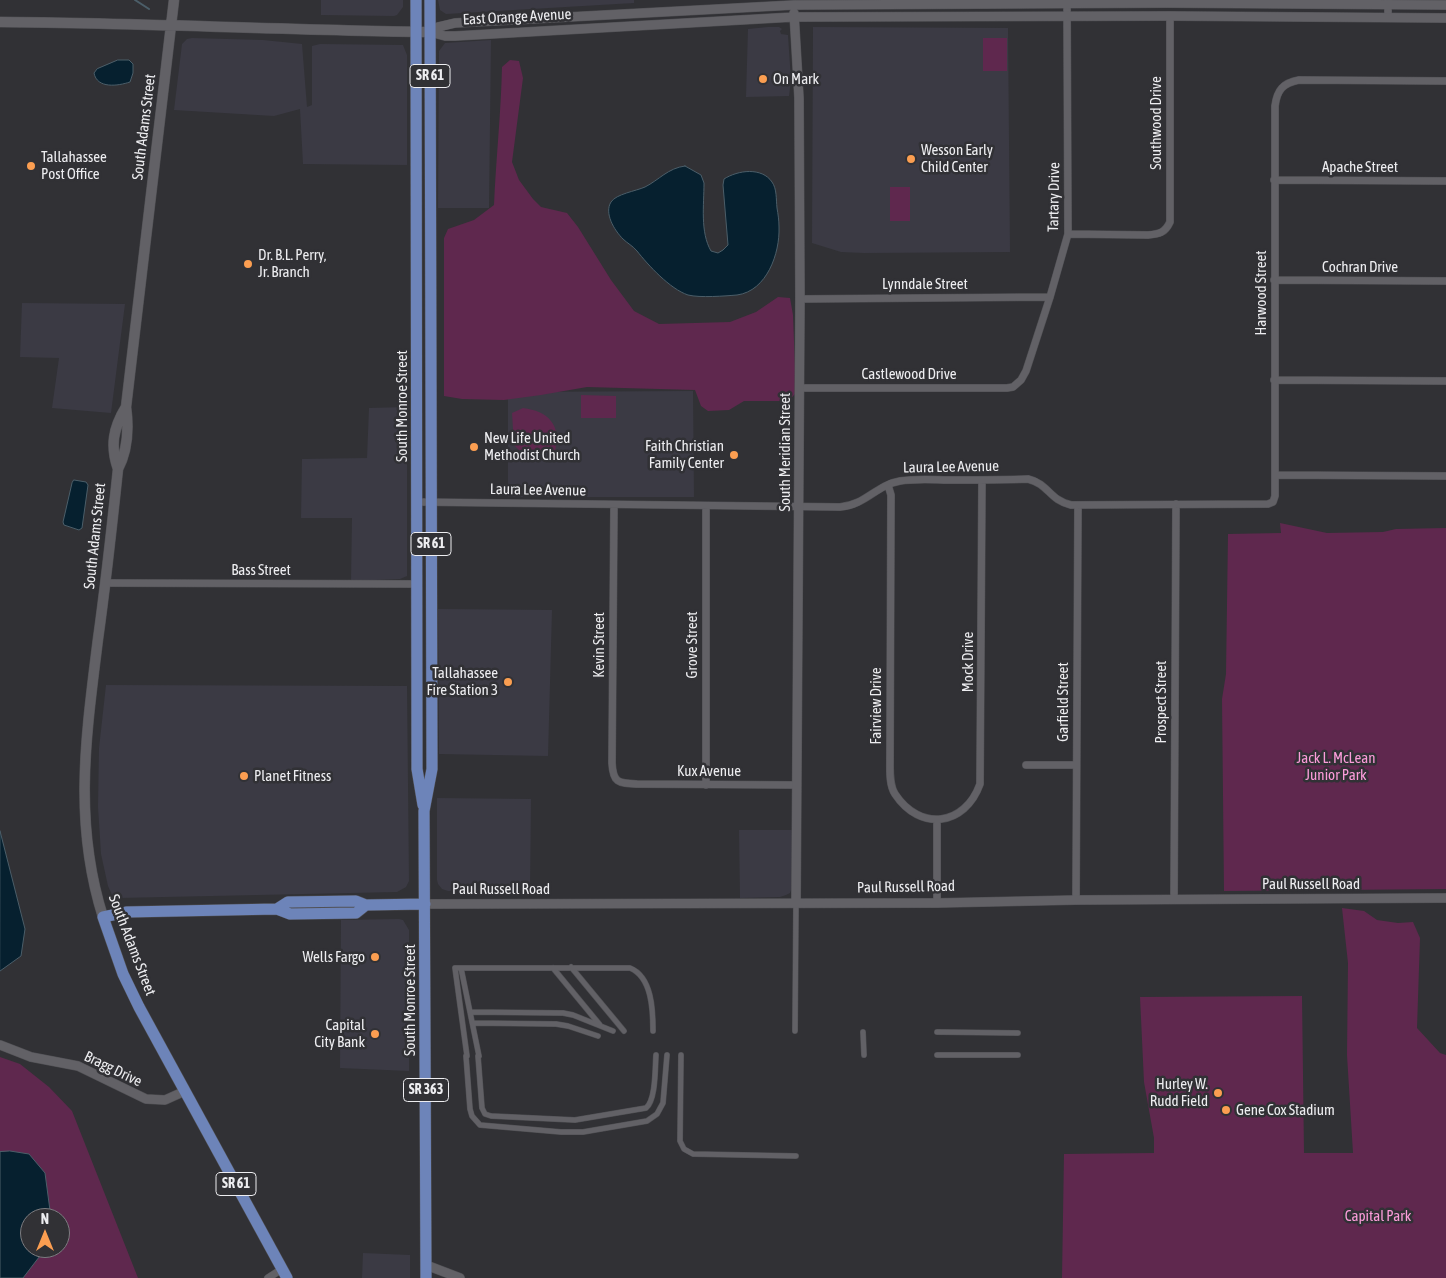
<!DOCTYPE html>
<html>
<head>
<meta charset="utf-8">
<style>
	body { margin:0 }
	#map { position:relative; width:1446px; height:1278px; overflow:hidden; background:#313135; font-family:"Asap Condensed",sans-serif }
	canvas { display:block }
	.north { position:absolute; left:20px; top:1208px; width:50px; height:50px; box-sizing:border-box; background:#313135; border:1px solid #7c7c80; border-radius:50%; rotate:0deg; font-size:14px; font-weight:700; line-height:20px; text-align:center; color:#ededf0 }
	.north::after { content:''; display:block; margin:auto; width:18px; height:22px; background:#fb9e51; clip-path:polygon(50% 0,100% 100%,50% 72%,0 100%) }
</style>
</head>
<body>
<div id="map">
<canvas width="1446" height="1278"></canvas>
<div class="north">N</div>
</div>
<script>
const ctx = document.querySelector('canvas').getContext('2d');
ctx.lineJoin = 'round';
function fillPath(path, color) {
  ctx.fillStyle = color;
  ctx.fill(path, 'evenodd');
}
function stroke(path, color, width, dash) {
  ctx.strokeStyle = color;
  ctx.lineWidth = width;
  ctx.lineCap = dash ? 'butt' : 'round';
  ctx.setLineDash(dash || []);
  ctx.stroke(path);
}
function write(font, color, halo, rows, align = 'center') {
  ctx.font = font + ' "Asap Condensed",sans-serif';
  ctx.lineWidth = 5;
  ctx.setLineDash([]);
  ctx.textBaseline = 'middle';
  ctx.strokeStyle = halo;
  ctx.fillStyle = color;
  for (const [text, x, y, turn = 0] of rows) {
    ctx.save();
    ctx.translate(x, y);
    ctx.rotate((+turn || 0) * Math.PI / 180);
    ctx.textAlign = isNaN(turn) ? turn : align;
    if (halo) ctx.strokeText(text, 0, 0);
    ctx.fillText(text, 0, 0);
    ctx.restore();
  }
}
fillPath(new Path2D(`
	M321 0H403V7L397 15 394 16 321 15Z
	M438 0H634V3L446 14 440 10Z
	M768 27H779L782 29 780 31 781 34 788 35 791 80 789 96 746 97 748 29Z
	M813 27 1008 28 1010 252 864 253 841 252 812 243Z
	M192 38 263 40 302 44 307 107 312 105V46L320 44 403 45 407 55V165L303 164 300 109 274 116 174 110 182 44 187 39Z
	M491 40 489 208H438L439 51 445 43Z
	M22 303 125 304 111 413 52 408 59 358 20 357Z
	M693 391 694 497H508V392Z
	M407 407V576L400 579 351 581 352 518H301L302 459 367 458 369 408Z
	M438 609 552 610 548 756 439 754Z
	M106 685 407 686 409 881 406 887 397 892 118 898 112 895 108 886 101 854 98 807 99 748Z
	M437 798 531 799 530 891H448L442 889 438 884 437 880Z
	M739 830H793V884L790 893 786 895 780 897 740 898Z
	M399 919 403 920 409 930V1071L340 1068 341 920Z
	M363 1253 410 1255V1278H362Z`), '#3b3a44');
fillPath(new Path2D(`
	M983 38H1007V71H983Z
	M510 60 519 61 523 78 512 162 519 180 533 199 541 207 567 213 578 227 611 280 634 311 659 324 730 322 756 312 778 297 790 298 793 315 796 393 790 399 779 401H744L729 410 708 411 701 406 695 390 587 387 541 395 504 400 462 399 444 396V238L448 229 474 220 494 205C496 159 501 113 502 67Z
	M910 187V221H890V187Z
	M581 395 616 396V418H581Z
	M523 408C548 411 562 425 555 451L519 450 514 445 512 413Z
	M1280 523 1327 533 1383 532 1396 529 1446 528V889L1224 891 1222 699 1226 674 1228 534 1281 533Z
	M1342 908 1364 911 1377 920 1398 923 1413 922 1420 938 1417 1028 1440 1053 1446 1055V1278H1062L1064 1154 1154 1153V1138L1144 1082 1140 997 1302 996 1304 1153H1353L1347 1055 1348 963Z
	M0 1057 20 1064 49 1087 72 1111 138 1278H0ZM30 1218H60V1248H30Z`), '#5f284e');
const water = new Path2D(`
	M118 60H129L133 64V73L130 82C118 86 97 89 94 73L97 69Z
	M685 166 701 175 704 183C704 205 700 232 711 251L718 253 723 250 728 245 723 185 724 179C738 170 762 167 772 182 777 189 776 199 777 208 778 214 779 220 779 227 780 253 767 291 737 295 725 296 700 298 688 295 670 289 648 265 637 251 633 246 627 243 623 239 614 230 604 213 611 202 616 194 636 191 645 187 659 180 668 168 685 166Z
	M74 480 86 482 88 485 82 528 79 530 64 525 63 522 72 483Z
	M0 831 25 929 21 956 0 971Z
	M10 1151 29 1154 45 1173 51 1218H30V1248H46L23 1278H0V1152Z`);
fillPath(water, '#06202f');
stroke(water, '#4b5e69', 1);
stroke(new Path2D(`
	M135 0 149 9`), '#4b5e69', 2);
const pedestrian = new Path2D(`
	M571 967 624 1031
	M461 968 479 1056
	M553 968 600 1025
	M470 1012 563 1013 573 1015 613 1031
	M473 1023 556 1024 568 1026 598 1036
	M795 1031 796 903
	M863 1032 864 1055
	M937 1032 1018 1033
	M681 1055 680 1141 684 1149 693 1154 796 1156
	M937 1055H1018
	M466 1056 470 1109 472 1116 480 1125 561 1132H583L647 1121 657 1114 663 1103 667 1055
	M467 1056 455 968H630C652 977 653 1010 653 1031
	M478 1056 482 1108 485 1114 491 1116 575 1120 646 1108C656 1100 655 1068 656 1055`);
const minor = new Path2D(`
	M1388 18V0
	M1274 180 1446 181
	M1068 234 1148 235C1159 234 1165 233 1170 222V16
	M1274 280 1446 281
	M800 299 1050 297
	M1274 380 1446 381
	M799 388H1007L1013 387 1021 380 1026 371 1050 297 1068 234 1067 3
	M1275 475 1446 476
	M888 485 891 495 890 759C890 770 889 785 895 794 920 832 965 826 980 784L982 480
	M417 502 840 507C866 505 876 485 900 481 917 478 936 480 954 480 978 480 1003 480 1028 479 1049 484 1049 500 1071 505L1268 504 1273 502 1275 496V106C1277 90 1283 83 1299 80L1446 81
	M614 505 612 763C613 783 618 783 637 784L797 785
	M105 583 418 584
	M1026 765H1076
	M706 785V506
	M937 821V903
	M1174 899 1176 504
	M1076 900 1078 505
	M268 1278 282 1269`);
const tertiary = new Path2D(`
	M794 13 799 98 800 299 796 903
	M430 32 438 27 455 23 794 5 1168 3 1446 5
	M430 32 445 36H455L794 17 1170 16 1446 18
	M425 904 937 903 1076 900 1446 898
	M0 1045 31 1057 78 1066 146 1099 165 1100 185 1091
	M426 1265 460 1278`);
const secondary = new Path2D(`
	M0 22C144 23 287 30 430 32
	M118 469C110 446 113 428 126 407
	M103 917C73 822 86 736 98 639 106 582 112 526 118 469 128 450 129 429 126 407L174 0`);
const primary = new Path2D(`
	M416 0 417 769 423 805
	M277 909 288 902 356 901 366 905 425 904
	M287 1278 139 1007 123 974 103 917 127 912 277 909 290 914 356 913 366 905
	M426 1278 424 811 432 769 430 0`);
stroke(pedestrian, '#505054', 6);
stroke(minor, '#505054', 8);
stroke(tertiary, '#505054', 10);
stroke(secondary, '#505054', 11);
stroke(primary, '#505054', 12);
stroke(pedestrian, '#626166', 5);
stroke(minor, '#626166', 7);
stroke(tertiary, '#626166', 9);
stroke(secondary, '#626166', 10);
stroke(primary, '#6d84b9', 11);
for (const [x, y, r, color] of [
	[763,79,5,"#fb9e51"],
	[911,159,5,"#fb9e51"],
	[31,166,5,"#fb9e51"],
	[248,264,5,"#fb9e51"],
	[474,447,5,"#fb9e51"],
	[734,455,5,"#fb9e51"],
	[508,682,5,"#fb9e51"],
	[244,776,5,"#fb9e51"],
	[375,957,5,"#fb9e51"],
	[375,1034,5,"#fb9e51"],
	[1218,1093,5,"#fb9e51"],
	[1226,1110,5,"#fb9e51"]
]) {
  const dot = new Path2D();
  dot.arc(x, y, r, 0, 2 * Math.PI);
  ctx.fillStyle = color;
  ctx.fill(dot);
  stroke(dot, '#313135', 2);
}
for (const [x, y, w] of [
	[430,76,40],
	[431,544,40],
	[426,1090,45],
	[236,1184,40]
]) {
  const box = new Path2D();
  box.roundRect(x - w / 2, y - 11.5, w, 23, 4);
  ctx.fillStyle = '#313135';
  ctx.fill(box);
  stroke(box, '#ededf0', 1);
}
write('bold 14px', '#ededf0', null, [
	["SR 61",430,76],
	["SR 61",431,544],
	["SR 363",426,1090],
	["SR 61",236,1184]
]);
write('15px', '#ededf0', '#313135', [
	["East Orange Avenue",517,17,-3],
	["Southwood Drive",1156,123,-90],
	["South Adams Street",144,127,-83],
	["Apache Street",1360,167],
	["Tartary Drive",1054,197,-89],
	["Cochran Drive",1360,267],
	["Lynndale Street",925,284],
	["Harwood Street",1261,293,-90],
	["Castlewood Drive",909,374],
	["South Monroe Street",402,406,-90],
	["South Meridian Street",785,452,-90],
	["Laura Lee Avenue",951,467,-1],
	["Laura Lee Avenue",538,490,1],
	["South Adams Street",95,536,-84],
	["Bass Street",261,570],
	["Kevin Street",599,645,-90],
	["Grove Street",692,645,-90],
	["Mock Drive",968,662,-90],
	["Garfield Street",1063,702,-90],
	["Prospect Street",1161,702,-90],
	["Fairview Drive",876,706,-90],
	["Kux Avenue",709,771],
	["Paul Russell Road",1311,884],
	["Paul Russell Road",906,887,-1],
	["Paul Russell Road",501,889],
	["South Adams Street",132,945,69],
	["South Monroe Street",410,1000,-90],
	["Bragg Drive",113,1069,26]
]);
write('15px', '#ededf0', '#313135', [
	["On Mark",773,79],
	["Wesson Early",921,150],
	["Child Center",921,167],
	["Tallahassee",41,157],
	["Post Office",41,174],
	["Dr. B.L. Perry,",258,255],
	["Jr. Branch",258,272],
	["New Life United",484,438],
	["Methodist Church",484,455],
	["Faith Christian",724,446,"right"],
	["Family Center",724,463,"right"],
	["Tallahassee",498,673,"right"],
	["Fire Station 3",498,690,"right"],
	["Planet Fitness",254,776],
	["Wells Fargo",365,957,"right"],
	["Capital",365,1025,"right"],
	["City Bank",365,1042,"right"],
	["Hurley W.",1208,1084,"right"],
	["Rudd Field",1208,1101,"right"],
	["Gene Cox Stadium",1236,1110]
], 'left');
write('15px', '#fb9cda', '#313135', [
	["Jack L. McLean",1336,758],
	["Junior Park",1336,775],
	["Capital Park",1378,1216]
]);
</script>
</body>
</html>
